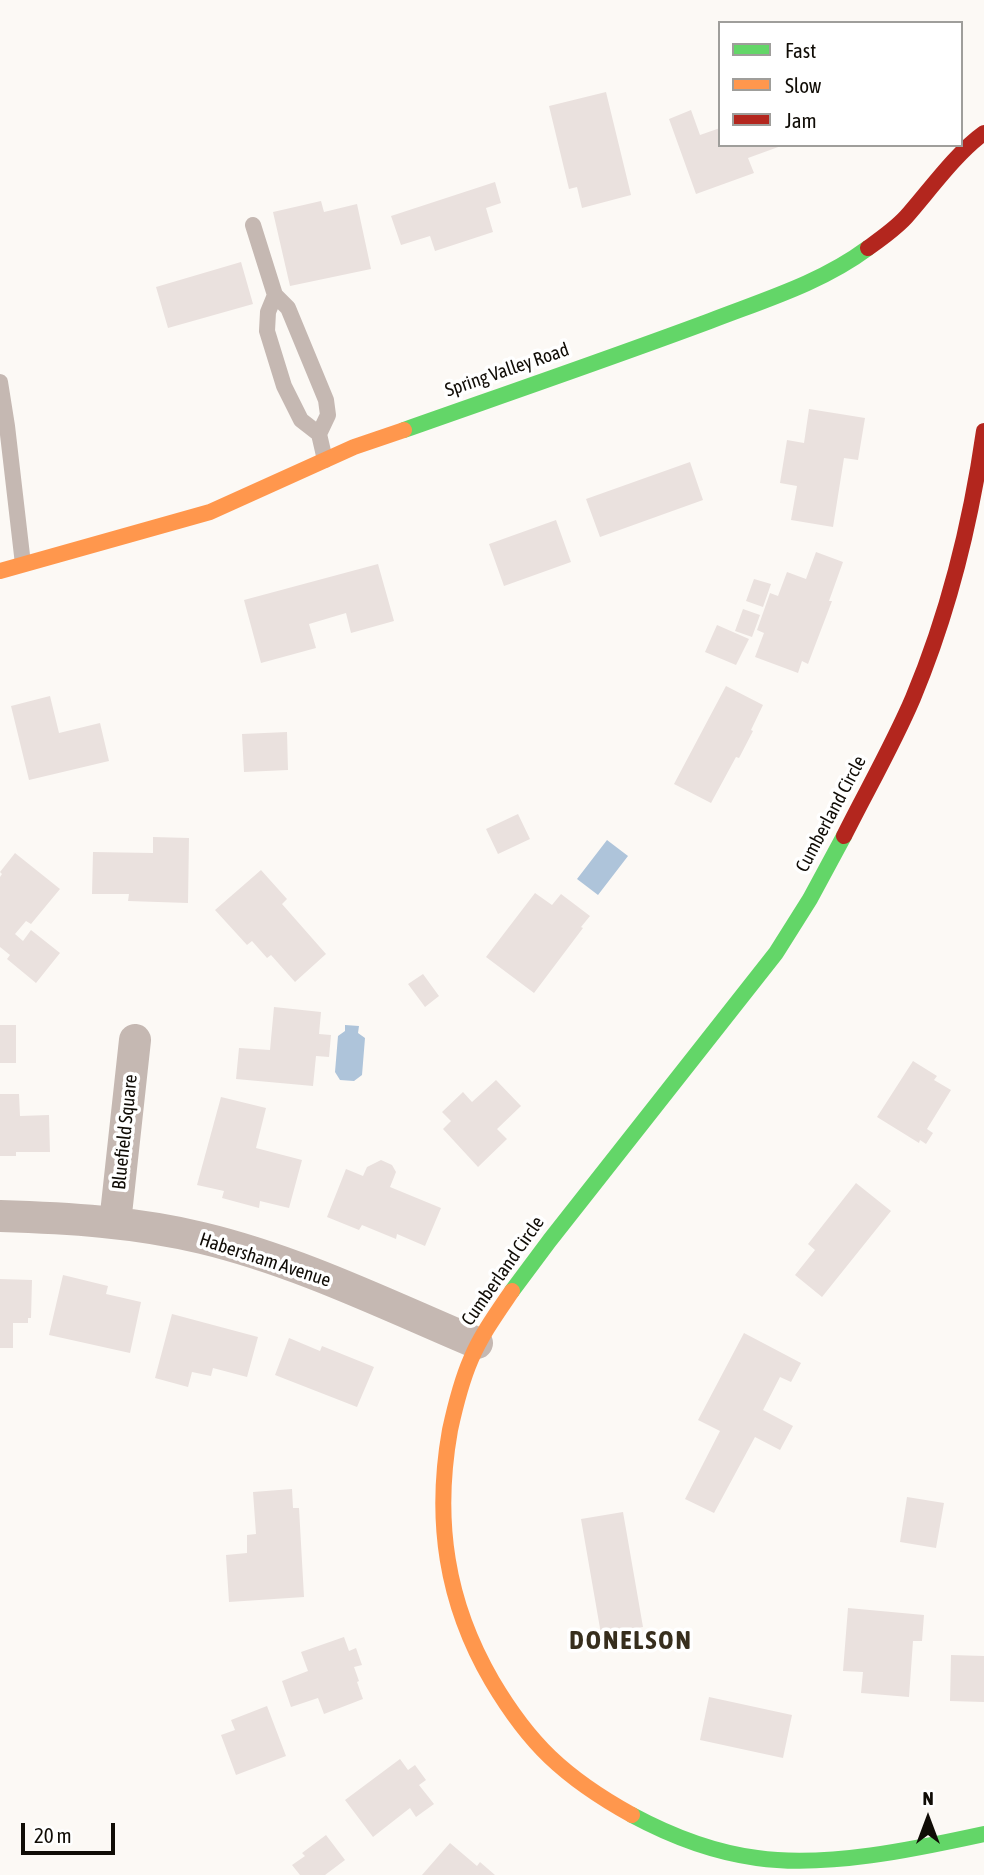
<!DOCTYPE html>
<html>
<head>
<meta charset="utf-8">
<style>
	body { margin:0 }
	#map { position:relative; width:984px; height:1875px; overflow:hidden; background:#fcf9f5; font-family:"Asap Condensed",sans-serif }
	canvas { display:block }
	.legend { position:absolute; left:718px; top:21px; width:245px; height:126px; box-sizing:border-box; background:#fff; border:2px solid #9f9e9b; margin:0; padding:9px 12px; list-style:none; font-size:21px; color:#100c06 }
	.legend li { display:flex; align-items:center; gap:14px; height:35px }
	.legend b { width:35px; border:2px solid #9f9e9b }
	.north { position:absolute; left:893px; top:1784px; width:70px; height:70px; -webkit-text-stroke:5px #fff; paint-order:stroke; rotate:0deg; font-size:19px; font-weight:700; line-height:28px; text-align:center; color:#100c06 }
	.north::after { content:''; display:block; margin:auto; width:24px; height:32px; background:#100c06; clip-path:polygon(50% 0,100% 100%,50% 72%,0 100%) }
	.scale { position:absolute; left:21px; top:1823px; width:94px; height:32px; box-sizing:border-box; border:4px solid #100c06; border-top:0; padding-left:9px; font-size:21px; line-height:24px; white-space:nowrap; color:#100c06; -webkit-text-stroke:5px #fff; paint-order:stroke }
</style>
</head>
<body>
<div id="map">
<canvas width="984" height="1875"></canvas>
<ul class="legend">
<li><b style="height:9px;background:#63d668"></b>Fast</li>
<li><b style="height:9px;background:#ff974d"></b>Slow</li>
<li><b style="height:9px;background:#b3261e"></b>Jam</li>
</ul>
<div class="north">N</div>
<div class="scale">20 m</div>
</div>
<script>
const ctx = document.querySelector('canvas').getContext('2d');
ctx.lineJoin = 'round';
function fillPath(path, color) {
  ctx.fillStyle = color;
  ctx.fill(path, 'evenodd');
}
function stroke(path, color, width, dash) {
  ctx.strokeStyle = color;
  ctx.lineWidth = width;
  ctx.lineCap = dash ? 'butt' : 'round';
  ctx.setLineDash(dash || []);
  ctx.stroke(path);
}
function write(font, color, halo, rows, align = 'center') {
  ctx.font = font + ' "Asap Condensed",sans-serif';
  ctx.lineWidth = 7;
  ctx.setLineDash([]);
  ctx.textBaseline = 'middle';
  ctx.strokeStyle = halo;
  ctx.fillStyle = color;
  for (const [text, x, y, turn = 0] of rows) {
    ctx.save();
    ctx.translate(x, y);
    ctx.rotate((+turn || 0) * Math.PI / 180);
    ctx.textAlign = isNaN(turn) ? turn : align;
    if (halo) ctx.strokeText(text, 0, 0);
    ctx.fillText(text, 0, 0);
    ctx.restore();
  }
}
fillPath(new Path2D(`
	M607 840 628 856 598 895 577 879Z
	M345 1025 359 1026 358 1033 365 1038 362 1075 354 1081 340 1080 335 1072 338 1036 345 1031Z`), '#aec4da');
fillPath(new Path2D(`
	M606 92 631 195 582 208 577 187 569 189 549 106Z
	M691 110 700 135 720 128V145L781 146 748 158 754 173 696 194 669 119Z
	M495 182 501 203 486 208 493 232 435 251 430 236 401 245 391 216Z
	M321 201 324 212 357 204 371 269 290 286 273 212Z
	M241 262 253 304 168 328 156 287Z
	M809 409 865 418 858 460 844 458 833 527 791 520 797 486 780 483 787 440 804 443Z
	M690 462 703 500 600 537 586 499Z
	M556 520 571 562 504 586 489 544Z
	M816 552 843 562 829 601H832L808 664 802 661 798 673 755 657 764 633 757 630 770 593 778 596 787 572 806 579Z
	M378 564 394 621 351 633 346 613 309 624 316 648 261 663 244 600Z
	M754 579 771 584 763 607 746 601Z
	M743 609 760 615 752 637 735 631Z
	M717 625 749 639 736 665 705 652Z
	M726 686 763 705 751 730 753 731 739 758 736 757 711 803 674 784Z
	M50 696 59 733 100 723 109 761 29 780 11 706Z
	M287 732 288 770 244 772 242 734Z
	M518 814 530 839 498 854 486 829Z
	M153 837 189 838 188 903 128 901 129 894H92L93 852 153 853Z
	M15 853 60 889 31 924 26 921 15 934 23 941 31 930 60 953 36 983 7 959 10 955 0 947V877L2 874 0 872Z
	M261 870 287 899 282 904 326 954 295 982 271 955 267 958 252 941 247 945 215 910Z
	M535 893 552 905 561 894 590 916 581 927 583 928 534 993 486 957Z
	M423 974 439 996 425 1007 408 984Z
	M274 1007 321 1012 319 1034 331 1035 329 1057 316 1056 313 1086 236 1079 239 1048 270 1050Z
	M0 1025H16V1063H0Z
	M913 1061 937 1076 934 1080 951 1090 927 1129 933 1133 926 1144 920 1140 919 1143 877 1117Z
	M496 1080 521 1106 497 1129 507 1139 478 1167 443 1129 451 1121 442 1112 463 1092 472 1102Z
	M0 1094H19L20 1116 49 1115 50 1152H16V1156H0Z
	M221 1097 266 1108 256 1148 302 1160 289 1208 260 1201 259 1208 222 1198 224 1191 197 1185Z
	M381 1160 392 1165 396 1172 390 1187 441 1208 425 1246 397 1234 396 1239 362 1225 359 1230 327 1217 346 1169 363 1176 367 1167Z
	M856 1183 891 1211 822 1297 795 1275 815 1250 808 1244Z
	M63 1275 108 1286 106 1294 141 1302 130 1353 49 1335Z
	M0 1279 32 1280 31 1318H28V1323H13V1348H0Z
	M172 1314 258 1337 247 1377 213 1368 211 1376 192 1372 188 1387 155 1378Z
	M744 1333 801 1363 791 1382 780 1377 763 1410 793 1426 780 1450 755 1437 714 1513 685 1499 720 1431 698 1420Z
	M289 1338 320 1351 322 1346 374 1367 357 1407 275 1375Z
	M292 1489 293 1508H299L304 1597 229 1602 226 1555 247 1553V1535L256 1534 253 1492Z
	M907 1497 944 1503 936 1548 900 1542Z
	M623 1512 643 1627 601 1634 581 1519Z
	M848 1608 924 1615 922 1641H913L909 1697 861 1693 863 1672 843 1671Z
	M344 1637 349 1651 356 1648 362 1665 354 1667 359 1681 357 1682 363 1699 324 1714 318 1698 291 1707 282 1681 308 1671 301 1652Z
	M951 1655 984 1656V1702L950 1701Z
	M709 1697 792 1715 783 1758 700 1740Z
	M267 1706 286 1756 236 1775 221 1735 235 1730 231 1720Z
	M400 1759 408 1770 415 1765 426 1780 419 1785 434 1804 416 1817 410 1808 373 1837 345 1800Z
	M326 1835 345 1860 325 1875H300L292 1865 305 1856 302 1853Z
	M450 1843 477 1866 480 1862 495 1875H422Z`), '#eae1de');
stroke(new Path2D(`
	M253 225 275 295 288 308 326 400 328 415 319 434 325 460
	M275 295 268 312 267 331 284 386 301 420 319 434
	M0 382 7 426 23 564`), '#c5b8b2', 16);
stroke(new Path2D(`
	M0 1216C67 1218 136 1222 202 1238 298 1261 387 1305 477 1343
	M115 1223 135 1040`), '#c5b8b2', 32);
stroke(new Path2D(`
	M404 430C506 394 608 359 710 321 764 300 821 283 868 248
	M512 1291 550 1240 776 953 810 899 844 836
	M632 1815C671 1836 712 1852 757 1858 827 1868 915 1849 984 1834`), '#63d668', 16);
stroke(new Path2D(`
	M0 571 210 512 354 447 404 430
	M512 1291C497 1313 481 1335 471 1359 461 1382 455 1407 450 1430 434 1520 446 1602 492 1681 508 1708 527 1735 550 1757 573 1779 603 1799 632 1815`), '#ff974d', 16);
stroke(new Path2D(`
	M868 248C882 238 895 229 906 217 929 191 956 153 984 133
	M844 836C867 790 893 745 913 698 949 612 971 522 984 431`), '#b3261e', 16);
write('19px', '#100c06', '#fff', [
	["Spring Valley Road",507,370,-19],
	["Cumberland Circle",831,814,-62],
	["Bluefield Square",125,1132,-84],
	["Habersham Avenue",265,1260,18],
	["Cumberland Circle",503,1271,-55]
]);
ctx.letterSpacing = '2px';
write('bold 26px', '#372e1d', '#fff', [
	["DONELSON",631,1641]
]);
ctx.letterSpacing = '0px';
</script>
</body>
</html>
